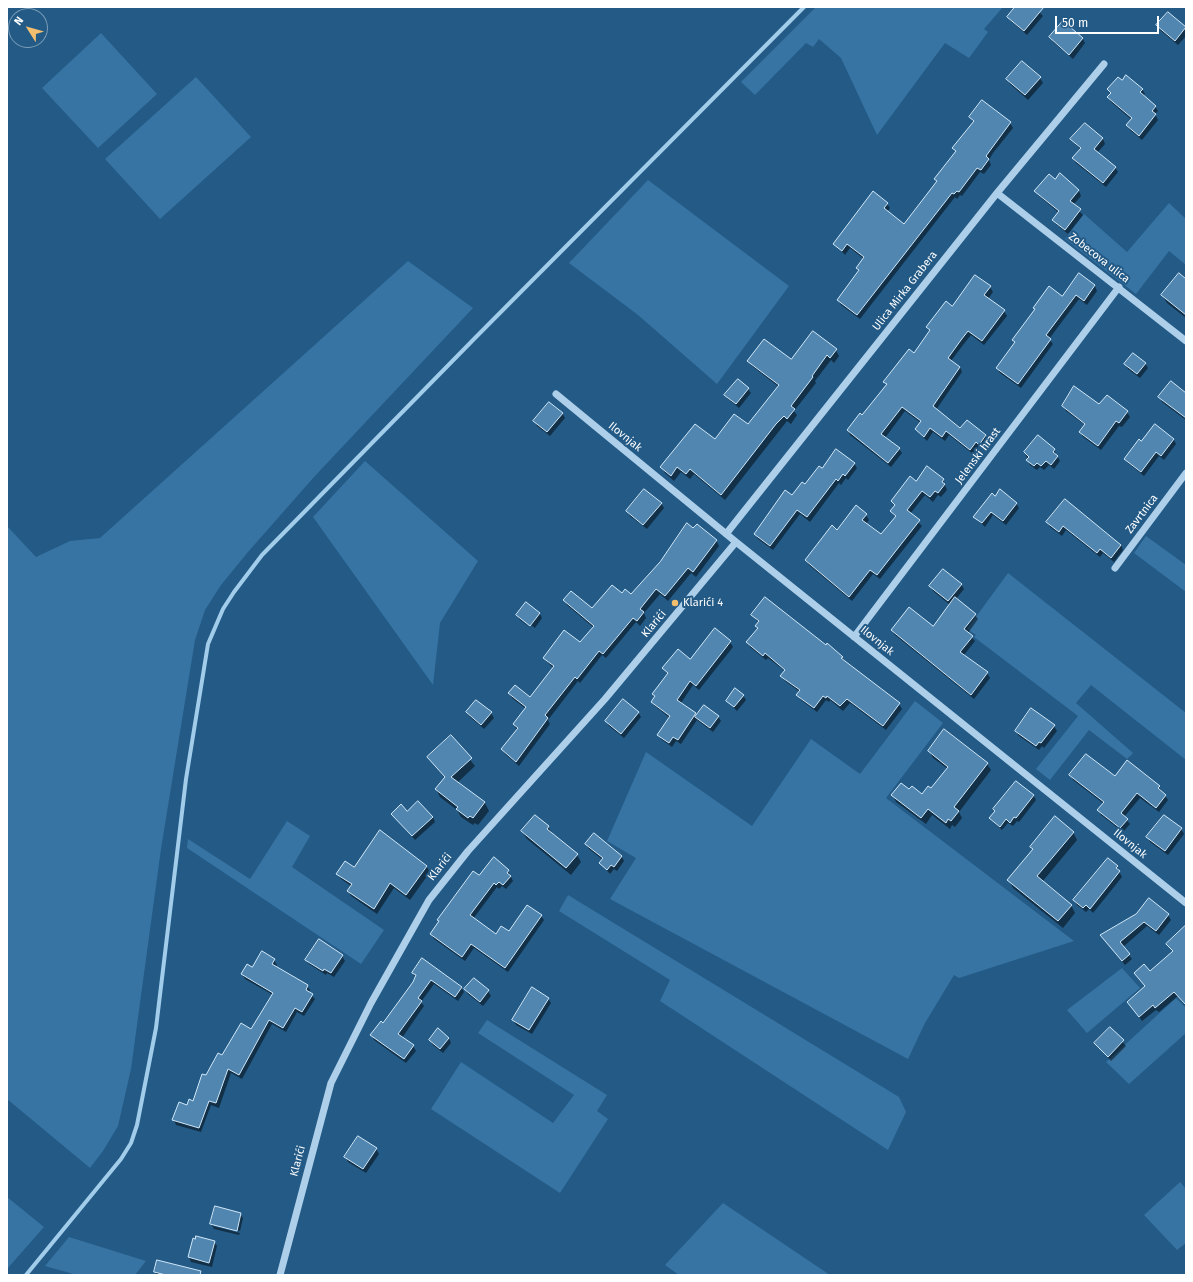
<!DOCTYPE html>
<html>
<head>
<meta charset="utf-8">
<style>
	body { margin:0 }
	#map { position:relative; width:1193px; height:1282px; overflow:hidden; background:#235a86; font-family:"Fira Sans",sans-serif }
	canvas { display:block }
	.frame { position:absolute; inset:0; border:8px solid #fff; pointer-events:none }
	.north { position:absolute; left:8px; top:8px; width:40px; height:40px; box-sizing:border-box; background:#235a86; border:1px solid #7b9cb6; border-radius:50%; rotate:307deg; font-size:11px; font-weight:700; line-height:16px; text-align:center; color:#fff }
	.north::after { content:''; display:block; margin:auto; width:14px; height:18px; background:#f4be6f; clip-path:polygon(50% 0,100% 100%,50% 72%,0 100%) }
	.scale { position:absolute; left:1055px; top:16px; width:104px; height:18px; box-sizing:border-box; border:2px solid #fff; border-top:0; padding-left:5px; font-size:12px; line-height:14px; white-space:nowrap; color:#fff; -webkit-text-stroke:3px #235a86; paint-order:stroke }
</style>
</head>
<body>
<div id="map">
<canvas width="1193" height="1282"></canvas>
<div class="frame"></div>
<div class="north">N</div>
<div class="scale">50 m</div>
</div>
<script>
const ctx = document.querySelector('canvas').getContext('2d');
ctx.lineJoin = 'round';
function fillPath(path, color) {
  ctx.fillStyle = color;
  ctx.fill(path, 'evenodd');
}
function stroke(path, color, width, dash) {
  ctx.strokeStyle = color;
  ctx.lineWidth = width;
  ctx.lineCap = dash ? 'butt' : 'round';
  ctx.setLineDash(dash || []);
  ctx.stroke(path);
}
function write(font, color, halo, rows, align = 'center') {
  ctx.font = font + ' "Fira Sans",sans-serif';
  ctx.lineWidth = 4;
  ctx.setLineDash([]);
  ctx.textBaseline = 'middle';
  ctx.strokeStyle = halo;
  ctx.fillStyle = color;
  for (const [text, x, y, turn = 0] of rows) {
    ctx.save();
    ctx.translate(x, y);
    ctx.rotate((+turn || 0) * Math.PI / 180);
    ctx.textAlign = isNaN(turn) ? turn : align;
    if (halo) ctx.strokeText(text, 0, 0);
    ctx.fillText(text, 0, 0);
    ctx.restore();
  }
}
fillPath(new Path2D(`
	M816 7H1003L984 29 988 32 969 58 945 43 877 135 841 58 819 39 813 47 806 43 755 95 741 82Z
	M101 33 157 94 98 148 42 88Z
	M196 77 251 137 160 219 105 159Z
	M648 180 789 286 717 384 638 315 569 263Z
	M1169 203 1186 219V265L1169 251 1136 294 1065 239 1084 214 1127 252Z
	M408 261 473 308 314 477 248 552 221 585 205 610 195 640 161 849 131 1069 118 1126 103 1151 90 1168 7 1099V526L36 557 70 541 100 538Z
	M365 461 478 561 440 623 433 685 313 517Z
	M1146 536 1186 565V592L1134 553Z
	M1008 573 1186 713V760L1091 685 1076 703 1133 753 1127 759 1089 730 1050 780 1036 769 1078 716 974 637 976 635 967 629Z
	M915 701 943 723 886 798 1074 941 959 978 954 975 925 1023 908 1059 610 899 636 858 607 841 646 752 752 826 811 739 860 774Z
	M287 821 310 836 292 867 384 930 361 964 187 848 188 839 250 879Z
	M568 895 899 1097 906 1112 888 1150 660 1001 670 980 559 911Z
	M1122 968 1140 988 1087 1033 1067 1010Z
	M1176 998 1186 1008V1033L1129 1084 1106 1062Z
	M487 1020 607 1095 597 1111 608 1119 560 1193 431 1109 461 1062 553 1123 574 1095 478 1033Z
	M1180 1182 1186 1189V1243L1177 1250 1144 1215Z
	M7 1197 44 1227 7 1269Z
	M723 1203 830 1275H679L665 1265Z
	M69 1237 146 1261 135 1275H77L45 1266Z`), '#3774a3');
fillPath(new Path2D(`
	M1017 7H1034L1043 16 1027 35 1011 21 1008 17Z
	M1168 13 1186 29V36L1178 45 1160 30 1158 25Z
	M1063 22 1083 39 1085 43 1073 59 1053 42 1051 37Z
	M1040 78 1043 83 1028 100 1010 84 1007 79Z
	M1142 89 1145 94 1143 96 1155 106 1158 111 1155 114 1158 120 1142 140 1130 130 1128 125 1132 120 1111 102 1108 98 1111 95 1108 90Z
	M970 117 1010 123 1013 128 993 153 989 160 991 165 984 174 980 172 962 196 960 195 957 199 955 197 860 319 841 305 838 300 859 272 857 268 864 259 850 248 845 255 835 244 887 204 890 208 887 212 904 225 938 183 935 179 956 152 954 148 974 123Z
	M1085 124 1103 139 1105 144 1097 153 1115 167 1118 172 1106 187 1076 163 1073 159 1081 150 1071 139Z
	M1060 174 1079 191 1081 196 1073 205 1083 215 1068 234 1056 224 1053 220 1059 213 1038 195 1036 191 1055 180Z
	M1079 275 1095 286 1097 291 1087 305 1079 299 1049 339 1053 344 1021 388 1000 373 997 368 1015 343 1013 340 1036 310 1034 308 1062 298Z
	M1186 280V318L1167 303 1162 295Z
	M990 287 993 292 988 299 1004 311 1007 316 984 345 971 335 963 345 951 361 960 367 962 372 936 410 961 429 967 421 986 436 988 441 982 449 979 446 973 454 949 435 945 441 933 432 927 441 916 430 921 423 905 411 885 438 899 449 902 453 891 467 850 435 848 430 863 416 887 386 885 382 914 354 930 331 927 327 952 307Z
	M836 350 839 356 834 363 831 360 815 381 816 383 794 411 797 415 791 424 787 421 725 500 694 474 690 479 681 472 674 481 665 473 662 467 748 426 779 387 752 366 748 361H791Z
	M1145 363 1148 368 1140 378 1128 369 1125 364Z
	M748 389 751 393 739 408 728 399 726 395Z
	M1186 394V420L1162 402 1160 397Z
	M1063 406H1100L1127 412 1130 417 1122 427 1119 426 1101 450 1083 437 1080 432 1085 425 1066 411Z
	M562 413 565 418 550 436 537 426 535 421Z
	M1155 425 1174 440 1176 444 1164 460 1159 456 1144 476 1128 463 1125 459 1142 442Z
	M1054 450 1060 461 1054 469 1049 465 1044 470 1040 467 1037 470 1030 465 1025 453Z
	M854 463 857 468 848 480 846 478 841 485 839 483 810 522 800 514 773 550 758 539 755 534 822 470Z
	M943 480 947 490 941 497 938 495 933 502 925 495 910 514 922 526 880 579 873 574 852 601 809 565 806 560 837 531 856 507 866 515 869 520 866 524 881 536 896 517 891 511 895 506 892 502 916 482Z
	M995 497 1016 503 1019 508 1006 525 993 515 985 527 975 517Z
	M1065 500 1121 545 1123 550 1114 562 1103 553 1100 557 1066 530 1062 536 1050 527 1048 523Z
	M661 503 664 508 647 529 630 516 627 511Z
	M693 530 716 540 719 546 696 577 691 573 668 601 660 594 644 613 646 618 640 626 636 622 606 658 602 655 580 683 578 681 548 720 550 724 519 766 505 754 502 749 517 730 514 725 526 709 512 698 509 693 530 698 553 668 544 658 581 644 594 628 567 605 565 600 592 610 622 595 632 596Z
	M961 584 964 589 956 599 975 615 978 619 968 633 975 641 964 655 987 673 990 678 974 699 895 635 892 631 934 627 950 605 933 591 931 587Z
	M526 603 540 614 542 618 535 628 520 617V619L533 630 520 620 517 615Z
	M752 615 842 657 845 662 899 704 902 709 886 730 850 703 843 711 830 700 829 702 826 700 817 712 801 700 798 695 800 692 785 681 782 676 785 671 768 658 766 660 750 647 747 642 758 629 756 626 759 623Z
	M715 630 730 642 733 647 699 690 693 685 681 703 697 716H718L721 721 713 732 697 720 681 744 676 741 672 747 661 739 658 735 670 718 655 706 652 702 655 698 653 694 668 674 663 668 690 661Z
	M743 695 746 700 737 711 727 701Z
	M638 712 641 717 624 738 609 726 606 721Z
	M467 713H491L494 718 484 729 470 717Z
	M1054 726 1057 731 1044 748 1042 746 1039 750 1019 736 1016 731Z
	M451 736 475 766 457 783 485 803 489 811 478 825 475 823 473 825 461 817 457 810 440 797 436 789 445 778 428 757Z
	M929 751 987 764 991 770 959 812 962 818 955 827 952 825 950 829 932 815 926 824 896 802 893 795 909 791 922 795 932 790 948 769 933 758Z
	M1127 761 1159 787 1168 800 1159 812 1140 798 1124 817 1130 824 1123 832 1101 815 1099 810 1104 804 1073 780 1071 775 1115 778Z
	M1016 782 1034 796 1036 800 1019 822 1017 821 1013 826 1008 823 1002 830 990 819Z
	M392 814 433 817 435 822 415 840Z
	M1164 816 1181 829 1184 834 1168 855 1150 842 1148 837Z
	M548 827 553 834 577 855 581 862 571 875 527 839 522 832Z
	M380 832 427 867 430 872 410 900 394 888 377 914 351 896 348 891 351 886 341 879 337 874 354 868Z
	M1073 832 1077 840 1042 882 1071 905 1075 913 1063 928 1013 888 1009 880 1033 850 1031 847Z
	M586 844 622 857 624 861 617 871 614 869 610 874 600 863 603 860 589 849Z
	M1117 867 1122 877 1093 913 1089 909 1086 912 1077 905 1074 900Z
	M508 871 513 881 506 889 502 886 499 889 497 887 473 919 496 935 509 933 541 916 544 920 508 972 474 948 465 961 434 939 431 934 440 922 438 920 479 877Z
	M1149 899 1168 915 1171 920 1159 935 1147 926 1123 947 1132 959 1125 965 1101 935 1136 915Z
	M1186 927V1006L1178 996 1159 1012 1156 1010 1142 1021 1128 1002 1146 987 1136 973 1150 972 1173 952 1168 944Z
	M262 953 274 960 277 965 276 967 307 986 310 990 309 993 315 999 304 1016 297 1012 286 1032 272 1024 242 1079 231 1073 219 1108 211 1105 201 1132 176 1125 174 1120 193 1102 206 1076 222 1057 252 1030 273 995 245 979 242 974 253 968Z
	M342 956 345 961 334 977 327 973 326 975 309 964 306 960Z
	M413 973 461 987 464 992 458 1001 434 984 421 1002 424 1006 402 1038 413 1046 416 1051 406 1063 374 1040 372 1035 383 1024 416 978Z
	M474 979 488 991 491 996 483 1006 468 994 465 989Z
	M548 998 551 1003 532 1034 516 1025 513 1020Z
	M1110 1028 1126 1046 1111 1061 1095 1043Z
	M449 1038 451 1043 443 1053 433 1045 430 1040Z
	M376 1149 379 1154 366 1173 348 1162 346 1157Z
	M215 1207 240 1214 243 1218 240 1231 213 1224V1226L240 1233 239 1235 214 1229 211 1224Z
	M214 1242 217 1246 212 1267 191 1262 189 1257Z
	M155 1272 195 1275H157Z`), '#0007');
stroke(new Path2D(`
	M26 1275 121 1159 131 1143 137 1125 156 1028 186 779 208 644 223 609 234 592 262 555 475 338 804 7`), '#a1ccea', 4);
const building = new Path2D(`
	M1015 7H1044L1024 31 1007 17Z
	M1168 12 1186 27 1175 41 1156 25Z
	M1063 21 1083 38 1069 55 1049 37Z
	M1022 61 1041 77 1025 95 1006 79Z
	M1126 75 1143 89 1140 92 1156 106 1152 111 1156 114 1139 136 1126 125 1132 118 1107 97 1111 93 1107 89 1118 77 1122 80Z
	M982 100 1011 122 986 156 989 159 981 170 977 168 959 192 957 191 954 194 952 193 857 315 837 300 859 270 856 268 864 257 847 244 842 251 833 244 873 191 888 203 884 208 904 224 937 181 934 179 956 151 952 148 974 121 969 117Z
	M1085 123 1103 138 1094 149 1116 167 1103 183 1072 158 1081 148 1070 139Z
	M1060 173 1079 190 1070 201 1081 209 1065 230 1052 220 1059 211 1034 191 1049 174 1055 179Z
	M1079 273 1095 285 1084 301 1076 295 1046 335 1051 339 1018 384 996 368 1015 342 1012 340 1035 309 1033 308 1049 286 1062 296Z
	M1179 273 1186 279V315L1161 295Z
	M975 275 991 286 984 295 1005 310 982 341 968 331 961 340 948 358 960 367 933 406 960 428 967 420 986 435 979 445 976 442 970 450 946 431 942 437 930 428 924 437 915 429 921 421 902 407 881 434 900 448 888 463 847 430 860 413 862 415 887 384 883 382 909 349 914 353 930 330 926 327 946 301 952 306Z
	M813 331 837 349 830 358 827 355 812 376 813 377 791 406 795 409 787 419 784 416 776 424 721 495 690 469 686 474 677 467 671 476 660 467 695 424 715 439 734 414 748 424 779 385 747 361 764 339 791 359Z
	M1133 353 1146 363 1137 374 1124 364Z
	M738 379 749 388 736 404 724 395Z
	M1171 381 1186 393V418L1158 397Z
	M1074 386 1099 404 1107 395 1128 411 1119 423 1116 421 1098 446 1079 432 1085 424 1062 406Z
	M549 402 563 413 547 432 533 421Z
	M1155 424 1174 439 1161 456 1156 452 1141 472 1124 459 1139 439 1141 441Z
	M1038 435 1055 449 1053 452 1058 456 1051 465 1046 461 1041 466 1037 463 1034 466 1026 460 1029 457 1024 452Z
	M836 449 855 463 845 476 843 474 838 481 836 479 807 517 797 510 770 546 754 534 785 490 792 495 802 482 805 484 819 466 822 468Z
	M927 466 944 479 942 482 945 484 938 493 935 491 930 497 922 491 907 510 920 520 877 575 870 570 849 597 805 560 832 525 837 530 856 505 867 514 862 520 881 534 896 516 890 511 895 505 891 501 910 476 916 481Z
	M644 489 662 503 643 525 626 511Z
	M1000 489 1017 503 1003 521 991 512 982 523 973 517 992 493 995 496Z
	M1065 499 1121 545 1111 558 1100 549 1097 553 1063 526 1059 532 1046 522Z
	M687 523 693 528 697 524 717 540 693 572 688 568 665 596 656 589 640 609 644 612 637 621 633 618 603 654 599 651 577 679 575 677 545 715 548 718 516 762 501 749 518 728 513 724 526 707 508 693 515 685 530 697 554 666 543 658 564 630 580 642 594 626 563 600 571 591 592 608 612 585 622 593 625 589 631 594 660 562Z
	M943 569 962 584 948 601 929 586Z
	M765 597 826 645 827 643 843 657 841 658 900 703 883 726 847 699 840 706 827 696 826 698 823 696 814 708 796 695 800 690 780 676 785 670 765 653 763 656 746 642 758 628 755 626 759 621 751 615Z
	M955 597 976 614 964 629 973 636 960 652 988 672 971 695 891 630 909 607 933 626Z
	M526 602 540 613 530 626 516 615Z
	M715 628 731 641 696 686 690 681 677 700 696 713 678 740 673 737 669 743 657 735 670 716 651 702 655 696 652 694 668 673 662 668 678 649 690 659Z
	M735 688 744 695 734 707 726 701Z
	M623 699 639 712 621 734 605 721Z
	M476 700 492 712 481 725 466 712Z
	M704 705 719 716 710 728 695 717Z
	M1031 708 1055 725 1041 743 1039 742 1036 746 1015 731Z
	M944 729 988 763 954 807 959 811 951 821 948 819 946 823 928 809 921 818 891 795 901 783 909 789 912 786 922 794 928 786 931 788 948 767 928 751Z
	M451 735 472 758 451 777 485 802 473 818 470 816 468 818 456 809 458 807 435 789 445 777 427 757Z
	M1086 754 1115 776 1127 760 1160 786 1158 788 1166 795 1156 808 1137 793 1121 813 1128 819 1120 828 1097 810 1104 802 1069 775Z
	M1016 781 1034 795 1016 818 1014 817 1010 823 1006 819 1000 827 989 818 995 811 993 809Z
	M418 801 433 817 412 836 391 814 401 804 407 811Z
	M535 815 549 826 547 829 578 854 566 868 521 831Z
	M1164 815 1182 828 1165 851 1146 837Z
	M1055 816 1074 832 1037 876 1072 905 1058 921 1007 880 1033 849 1030 847Z
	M380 830 427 866 406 895 390 883 374 909 347 891 352 884 336 874 345 861 354 867Z
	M594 833 622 856 614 867 611 865 607 870 599 863 603 858 585 844Z
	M494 857 509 870 507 873 511 876 503 885 499 882 496 885 494 883 470 915 496 934 501 926 509 931 527 905 542 915 505 968 471 944 462 957 430 934 439 921 437 920 473 871 479 875Z
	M1108 858 1118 866 1116 868 1120 871 1090 909 1086 905 1083 908 1073 900Z
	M1149 898 1169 914 1156 931 1144 922 1120 942 1130 954 1122 961 1100 935 1136 914Z
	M1186 925V1005L1174 992 1155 1008 1153 1005 1139 1017 1127 1002 1145 986 1134 973 1144 964 1150 971 1173 951 1166 944Z
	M319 939 343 955 331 973 324 969 323 971 305 960Z
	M262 951 275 959 272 964 308 985 306 990 313 994 302 1012 295 1008 283 1028 269 1020 239 1075 228 1069 216 1103 209 1101 199 1128 172 1120 179 1102 187 1105 189 1099 193 1101 202 1074 206 1075 218 1053 222 1055 241 1023 251 1029 273 993 241 974 247 964 252 967Z
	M422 958 462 987 455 997 431 980 418 998 422 1001 398 1034 414 1045 404 1059 370 1035 381 1021 383 1023 413 982 416 975 412 973Z
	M474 978 489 990 480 1002 464 989Z
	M532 987 549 998 529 1030 512 1020Z
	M1110 1027 1124 1040 1108 1057 1094 1043Z
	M438 1028 449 1038 440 1049 429 1040Z
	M358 1136 377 1148 363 1169 344 1157Z
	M215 1206 241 1213 237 1231 210 1224Z
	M196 1236 215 1241 209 1263 188 1257 193 1238 195 1239Z
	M157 1260 201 1271 200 1275H166L154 1272Z`);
fillPath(building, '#5086b0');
stroke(building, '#d1e7f7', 1);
stroke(new Path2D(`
	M997 193 1186 341
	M556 394 736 542 1186 903
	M726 534 997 193 1104 64
	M1115 568 1186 473
	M854 637 1119 287
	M280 1275 331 1083 371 1003 429 900 468 851 605 699 736 542`), '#adcfe9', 7);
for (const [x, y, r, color] of [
	[675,603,4,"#f4be6f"]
]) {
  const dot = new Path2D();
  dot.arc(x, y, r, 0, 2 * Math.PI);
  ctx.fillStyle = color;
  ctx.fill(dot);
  stroke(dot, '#235a86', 1.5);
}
write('11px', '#fff', '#235a86', [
	["Zobecova ulica",1099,258,38],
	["Ulica Mirka Grabera",905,291,-52],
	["Ilovnjak",625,437,39],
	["Jelenski hrast",978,456,-53],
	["Zavrtnica",1142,514,-53],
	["Klarići",654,624,-50],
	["Ilovnjak",877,641,39],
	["Ilovnjak",1130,844,39],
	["Klarići",440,867,-52],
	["Klarići",298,1161,-75]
]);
write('11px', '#fff', '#235a86', [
	["Klarići 4",683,603]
], 'left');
</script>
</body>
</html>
